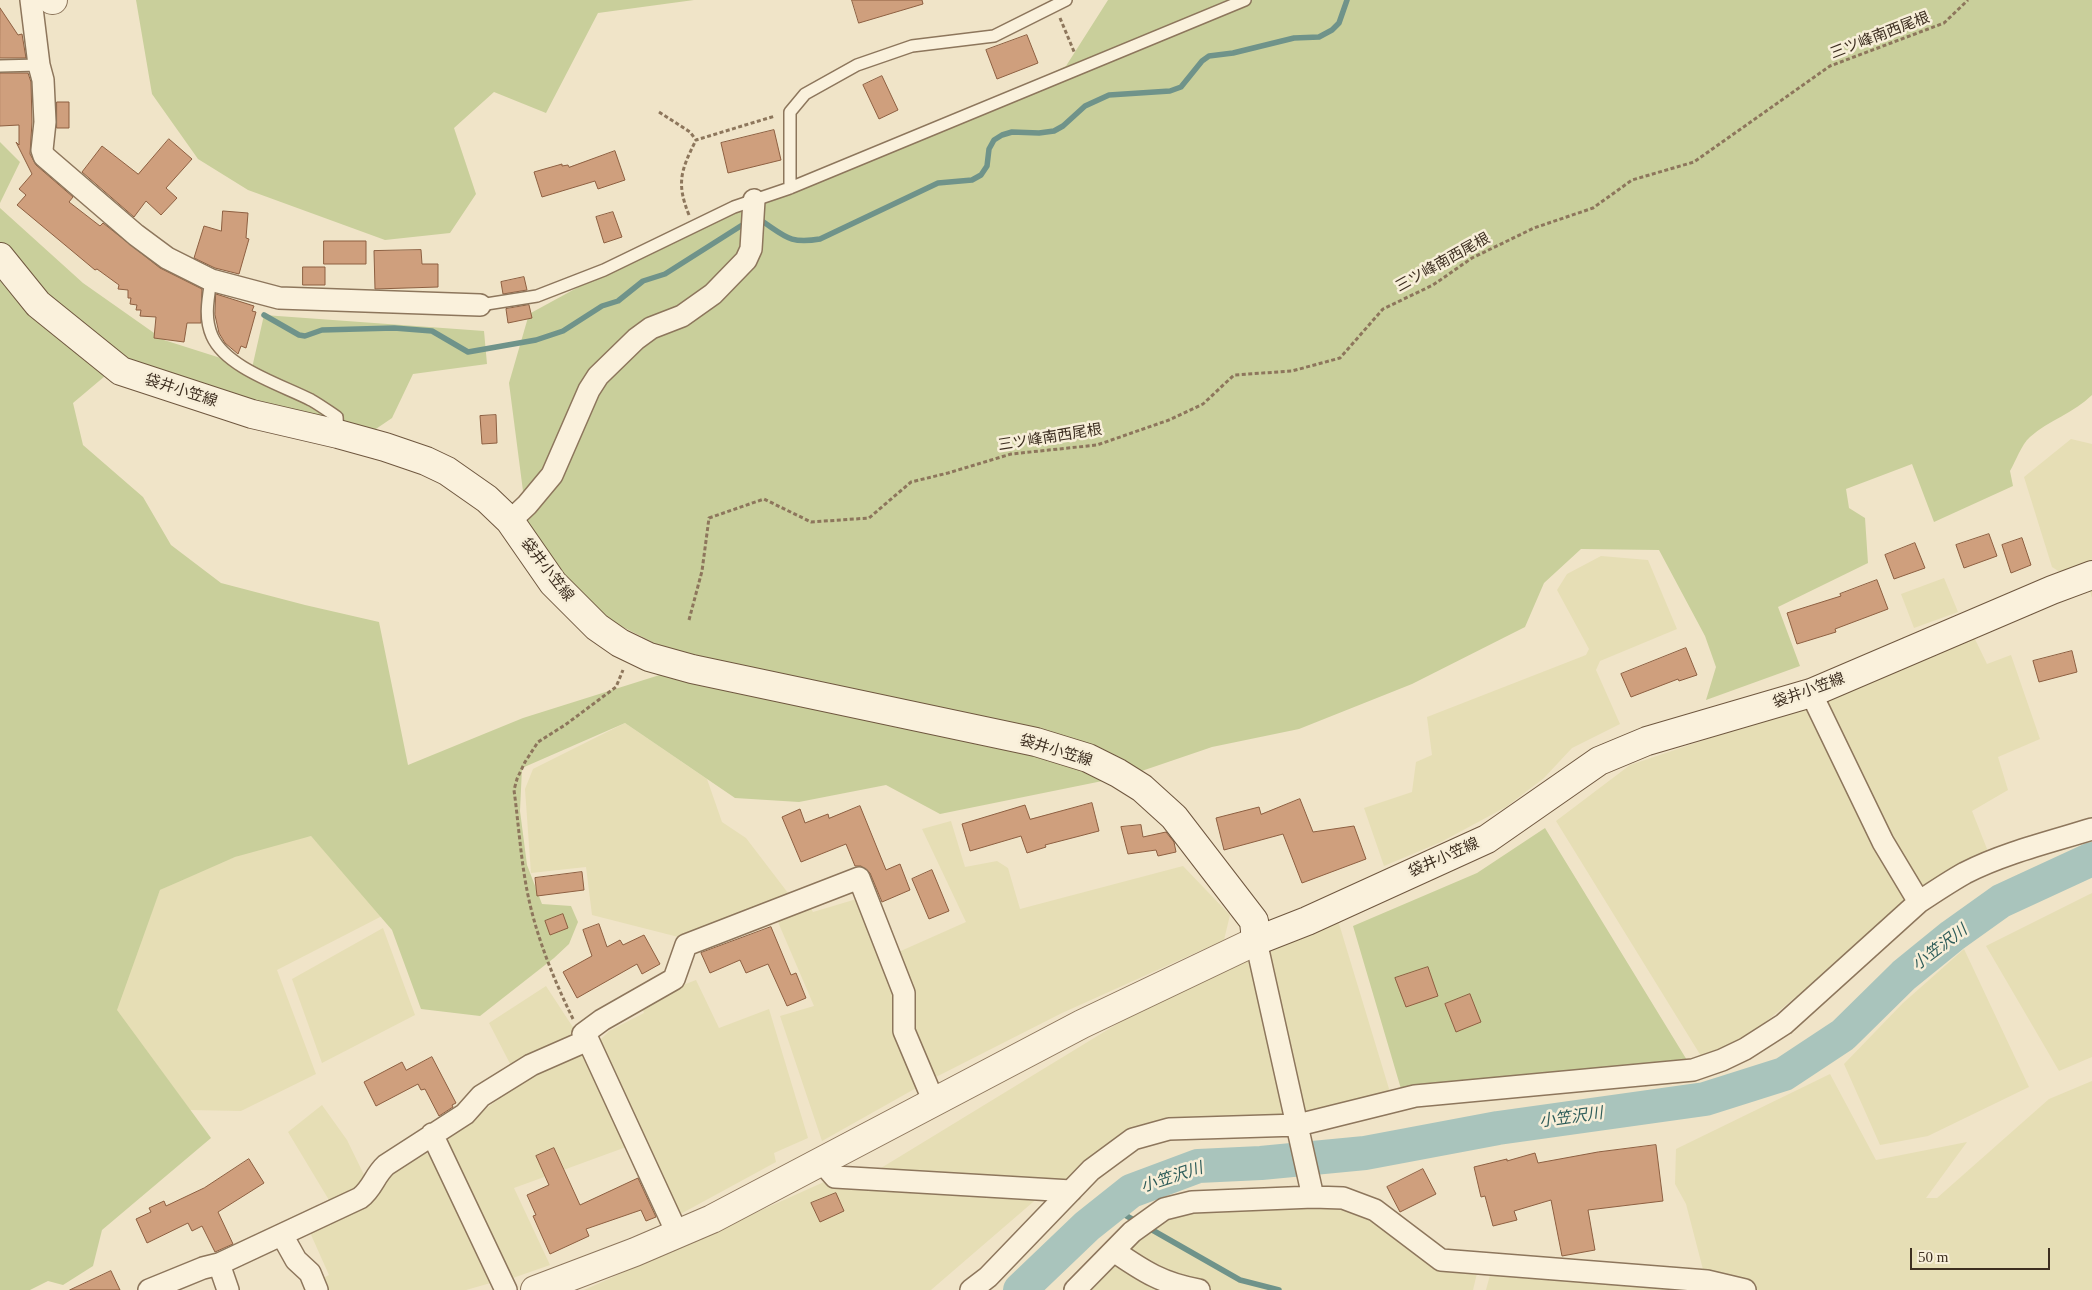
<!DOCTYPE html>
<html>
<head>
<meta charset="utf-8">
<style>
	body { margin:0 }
	#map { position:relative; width:2092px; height:1290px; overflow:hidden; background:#f0e4c8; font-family:"Times New Roman",serif }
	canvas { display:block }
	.scale { position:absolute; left:1910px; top:1248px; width:140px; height:22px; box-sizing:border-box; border:2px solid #3d2e20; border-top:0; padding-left:6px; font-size:15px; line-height:18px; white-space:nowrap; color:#3d2e20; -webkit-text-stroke:4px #f7eed8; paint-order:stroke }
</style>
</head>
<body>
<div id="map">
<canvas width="2092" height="1290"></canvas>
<div class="scale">50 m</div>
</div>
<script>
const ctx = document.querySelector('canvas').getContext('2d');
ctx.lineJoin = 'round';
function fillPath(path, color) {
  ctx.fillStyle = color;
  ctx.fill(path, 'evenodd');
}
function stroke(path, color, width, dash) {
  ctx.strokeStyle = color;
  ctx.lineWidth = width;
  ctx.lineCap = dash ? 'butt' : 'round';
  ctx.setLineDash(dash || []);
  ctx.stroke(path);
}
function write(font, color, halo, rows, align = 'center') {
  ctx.font = font + ' "Times New Roman","Noto Sans JP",serif';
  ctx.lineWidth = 5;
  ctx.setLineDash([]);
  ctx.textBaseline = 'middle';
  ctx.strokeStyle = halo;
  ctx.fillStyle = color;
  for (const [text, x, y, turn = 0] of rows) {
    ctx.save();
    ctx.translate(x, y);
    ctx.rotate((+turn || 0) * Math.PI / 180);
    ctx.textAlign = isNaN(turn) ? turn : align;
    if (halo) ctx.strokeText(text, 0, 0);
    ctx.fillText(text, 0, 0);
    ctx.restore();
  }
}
fillPath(new Path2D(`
	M2071 439 2092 444V598L2090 591 2052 567 2024 477Z
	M1601 556 1648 560 1677 629 1600 661 1596 670 1620 724 1572 748 1544 778 1506 807 1441 842 1384 866 1364 808 1412 792 1416 762 1432 755 1427 717 1586 655 1589 649 1557 590 1567 574Z
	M1944 578 1958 612 1914 628 1901 594Z
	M1973 635 1987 664 2011 655 2040 739 1998 757 2008 790 1972 811 1989 854 1911 901 1709 1069 1556 821 1630 765 1826 699Z
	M625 723 707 779 722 822 746 838 788 893 694 941 592 915 586 867 531 873 525 789 533 769Z
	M951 821 965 867 997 861 1008 868 1020 909 1183 866 1230 915 1224 940 1062 1013 934 1078 822 1141 780 1016 814 1006 775 915 808 903 813 912 860 898 885 958 966 922 922 829Z
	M311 836 384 915 277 970 316 1074 241 1111 190 1110 114 1009 160 890 212 865 280 841Z
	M2092 893V1057L2059 1071 1986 946Z
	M1330 894 1393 1102 1124 1146 1071 1191 1047 1190 931 1290H584L835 1177 863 1179Z
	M383 928 415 1015 322 1063 292 979Z
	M1964 949 2029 1087 1928 1136 1880 1145 1844 1064 1903 1003Z
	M696 980 719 1028 769 1009 808 1138 774 1153 776 1162 675 1217 597 1043 609 1031 644 1013 641 1004 660 994Z
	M546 986 580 1038 629 1146 514 1188 550 1265 510 1279 443 1141 520 1083 489 1023Z
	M1830 1074 1876 1160 1967 1142 1926 1198H1937L2049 1099 2092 1081V1290H1486L1490 1275 1706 1281 1686 1204 1675 1184 1676 1149Z
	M322 1105 347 1140 368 1183 423 1148 430 1157 437 1159 494 1282 466 1290H323L319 1280 329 1275 308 1228 338 1215 288 1132Z
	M1354 1202 1478 1269 1473 1290H1075L1180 1205Z`), '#e6deb5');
fillPath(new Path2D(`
	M136 0H694L598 13 546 113 494 92 454 128 476 194 450 233 385 240 248 190 198 159 152 94Z
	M1108 0H2092V395C2074 413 2049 420 2030 437 2021 445 2016 461 2010 471L2013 486 1934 522 1912 464 1846 489 1849 508 1865 518 1868 563 1778 607 1800 666 1706 700 1716 667 1705 636 1659 550 1581 549 1544 583 1525 627 1412 684 1299 729 1212 747 1127 776 940 814 886 785 799 802 735 798 625 723 522 768 520 811 527 865 542 904 571 906 578 922 569 944 554 958 480 1016 421 1009 392 930 311 836 235 857 160 890 117 1010 211 1138 102 1230 93 1266 63 1285 48 1281 30 1290H0V208L83 283 164 340 252 368 264 315 484 331 487 364 413 374 392 418 370 433 105 376 73 403 83 445 143 497 171 545 221 583 305 605 379 622 408 765 523 718 666 673 668 650 609 620 558 576 527 522 509 383 529 314 714 213 902 147 1066 66Z
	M0 142 20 162 0 203Z
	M1545 828 1693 1070 1404 1099 1353 926 1477 873Z`), '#c9cf9b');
stroke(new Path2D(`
	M757 221H762C786 237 790 244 820 239L938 183 972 180 981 175 987 166 989 149 994 140 1002 135 1012 132 1039 133 1054 131 1063 126 1085 106 1109 95 1170 91 1181 87 1202 61 1209 56 1233 53 1294 38 1319 37 1332 30 1339 23 1347 0
	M264 315 299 335 305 336 322 330 394 328 432 331 468 352 536 340 563 331 602 306 618 301 643 281 665 274 747 222
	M1111 1207 1139 1223
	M1147 1227 1240 1280 1279 1290`), '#6f938a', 5.5);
stroke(new Path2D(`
	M1020 1290 1087 1226 1131 1191 1198 1166 1261 1163 1365 1153 1498 1128 1705 1099 1784 1074 1843 1035 1904 975 1952 936 2001 901 2092 859`), '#a9c4bc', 34);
const building = new Path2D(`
	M852 0H922L923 4 859 23Z
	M0 8 18 35 22 34 26 58H0Z
	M1027 35 1038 63 997 79 986 50Z
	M0 73H28L31 82 32 122 30 154 36 165 73 197 69 202 100 226 103 223 160 268 202 289 201 323H187L184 342 154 338 156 317 140 316 141 310H136L137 305 130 304 131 298H128V290L118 289 119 285 97 269 95 270 17 205 26 195 19 189 32 174 16 142 19 145V125L0 126Z
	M882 76 898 110 879 119 863 85Z
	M57 102H69V128H57Z
	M774 130 781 160 728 173 721 143Z
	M169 139 192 159 166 188 177 198 161 215 146 201 134 217 82 172 102 146 138 174Z
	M615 151 625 180 598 189 595 181 542 197 534 172 562 164V166L568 165 569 167Z
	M223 211 248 213 246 238 249 239 239 274 215 268 194 258 204 226 221 231Z
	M613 212 622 237 604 243 596 217Z
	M324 241H366V264H324Z
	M421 250 422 264H438V287L375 289 374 251Z
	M303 267H325V285H303Z
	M524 277 527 290 503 294 501 282Z
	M216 294 254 306 252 311 256 312 246 348 241 346 238 354 225 343 219 333 215 315Z
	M529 305 532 318 508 323 506 309Z
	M496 415 497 443 482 444 480 416Z
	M1989 534 1997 556 1964 568 1956 545Z
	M2022 538 2031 565 2011 573 2002 545Z
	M1915 543 1925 568 1894 579 1885 555Z
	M1877 580 1888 609 1835 629 1836 632 1797 644 1787 613 1841 596 1840 594Z
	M1686 648 1697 675 1679 681 1678 679 1631 697 1621 674Z
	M2072 651 2077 672 2039 682 2033 661Z
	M1300 799 1313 832 1354 826 1366 859 1302 883 1283 834 1224 850 1216 818 1259 807 1261 814Z
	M1092 803 1099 831 1045 845 1046 847 1027 853 1021 836 970 851 962 824 1025 805 1030 819Z
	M860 806 886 870 900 864 910 890 882 902 870 873 861 866H855L846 844 801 862 782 817 800 809 805 823 828 814 829 818Z
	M1141 825 1143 837 1166 832 1174 842 1176 852 1158 856 1156 850 1128 854 1121 827Z
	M932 870 949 911 929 919 912 879Z
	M582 872 584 890 537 896 535 878Z
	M563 914 568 928 550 935 545 921Z
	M599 924 607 947 620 940 623 945 644 935 660 964 642 974 637 964 577 998 563 972 592 956 583 930Z
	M771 927 791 975 796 973 806 998 787 1006 768 964 746 973 740 960 710 973 701 953Z
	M1428 967 1438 996 1406 1007 1395 978Z
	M1470 994 1481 1022 1456 1032 1445 1004Z
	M432 1057 456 1103 452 1105 453 1107 439 1116 425 1089 421 1090 418 1084 376 1106 364 1082 402 1062 406 1070Z
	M1656 1145 1663 1201 1588 1210 1595 1250 1562 1256 1551 1200 1514 1211 1517 1220 1493 1226 1485 1196 1481 1197 1474 1167 1507 1159V1161L1535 1153 1538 1163 1598 1152Z
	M554 1148 580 1205 638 1178 656 1217 646 1221 641 1210 586 1229 589 1236 550 1254 533 1216 536 1215 527 1195 549 1185 536 1156Z
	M249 1159 264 1183 218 1212 233 1244 215 1252 202 1226 192 1231 188 1223 147 1243 136 1219 151 1212 149 1208 164 1201 166 1206 204 1188Z
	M1423 1169 1436 1194 1400 1212 1387 1187Z
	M836 1193 844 1211 820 1222 811 1203Z
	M111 1271 120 1290H70Z`);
fillPath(building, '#cf9f7d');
stroke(building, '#8d5f41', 1);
const service = new Path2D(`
	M0 66 39 65
	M790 188V112L805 94 857 65 912 46 994 36 1066 0
	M211 280C208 299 204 318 212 336 226 368 282 385 311 400 320 405 328 411 337 417L338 434
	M480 305 537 296 604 270 734 207 790 188 1245 0`);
const minor = new Path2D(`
	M31 0 39 65 43 80 45 122 42 150 44 156 136 235 167 258 211 280 279 298 480 305
	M510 521 527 505 552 475 589 390 598 376 636 339 651 328 682 316 713 294 746 260 751 249 754 200
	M1811 693 1883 842 1919 902
	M1256 941 1313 1197
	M432 1134 506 1290
	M821 1161 835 1177 1071 1191
	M677 1233 588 1040 583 1034 602 1020 674 979 686 945 859 878 904 993V1031L934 1102
	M282 1235 296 1260 310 1273 317 1290
	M1114 1251C1143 1271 1163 1284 1199 1290
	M219 1264 228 1290
	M149 1290 203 1268 219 1264 360 1198C373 1188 374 1176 386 1165L465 1114 481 1096 531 1065 588 1040
	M971 1290 988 1277 1091 1170 1133 1139 1169 1129 1298 1125 1415 1096 1693 1070 1722 1060 1745 1049 1784 1024 1919 902C1934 892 1949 882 1965 873 2004 853 2050 842 2092 829
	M1075 1290 1132 1232 1164 1209 1192 1202 1313 1197 1343 1198 1375 1210 1441 1260 1707 1281 1745 1290`);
const tertiary = new Path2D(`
	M52 0H53
	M535 1290 635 1252 712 1219 1082 1024 1256 941`);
const secondary = new Path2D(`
	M0 257 38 304 121 371 252 414 338 434 385 447 426 461 447 471 487 499 510 521 553 583 597 627 620 643 649 657 692 669 1036 742 1088 758 1118 773 1142 788 1174 817 1254 921 1256 941 1307 921 1487 839 1599 761 1647 741 1811 693 2052 590 2092 575`);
stroke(service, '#8d765c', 14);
stroke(minor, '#8d765c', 24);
stroke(tertiary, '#8d765c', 30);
stroke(secondary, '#6f573f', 30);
stroke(new Path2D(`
	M1060 18 1075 54
	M659 112 690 132 696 140 775 116
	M689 215C676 183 681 170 696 140
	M689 620 702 571 709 518 764 499 811 522 869 518 911 482 948 473 1011 454 1097 445 1169 420 1203 404 1234 375 1292 371 1340 358 1383 309 1433 285 1472 258 1534 228 1593 208 1632 180 1694 162 1830 66 1944 23 1968 0
	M573 1019C555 982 538 941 529 900 521 864 519 827 514 790L517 779 525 762 538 742 565 725 616 687 623 670`), '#8d765c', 3, [4, 2.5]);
stroke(service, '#faf1dc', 11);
stroke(minor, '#faf1dc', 21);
stroke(tertiary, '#faf1dc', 28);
stroke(secondary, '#faf1dc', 28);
write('15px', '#3d2e20', '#f7eed8', [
	["三ツ峰南西尾根",1880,36,-21],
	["三ツ峰南西尾根",1443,263,-29],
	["袋井小笠線",181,391,18],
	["三ツ峰南西尾根",1050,438,-9],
	["袋井小笠線",547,570,52],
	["袋井小笠線",1809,691,-20],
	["袋井小笠線",1056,751,17],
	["袋井小笠線",1444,858,-24]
]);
write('italic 16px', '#2f5d5a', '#f7eed8', [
	["小笠沢川",1940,948,-37],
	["小笠沢川",1571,1118,-8],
	["小笠沢川",1172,1178,-18]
]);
</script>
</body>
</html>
